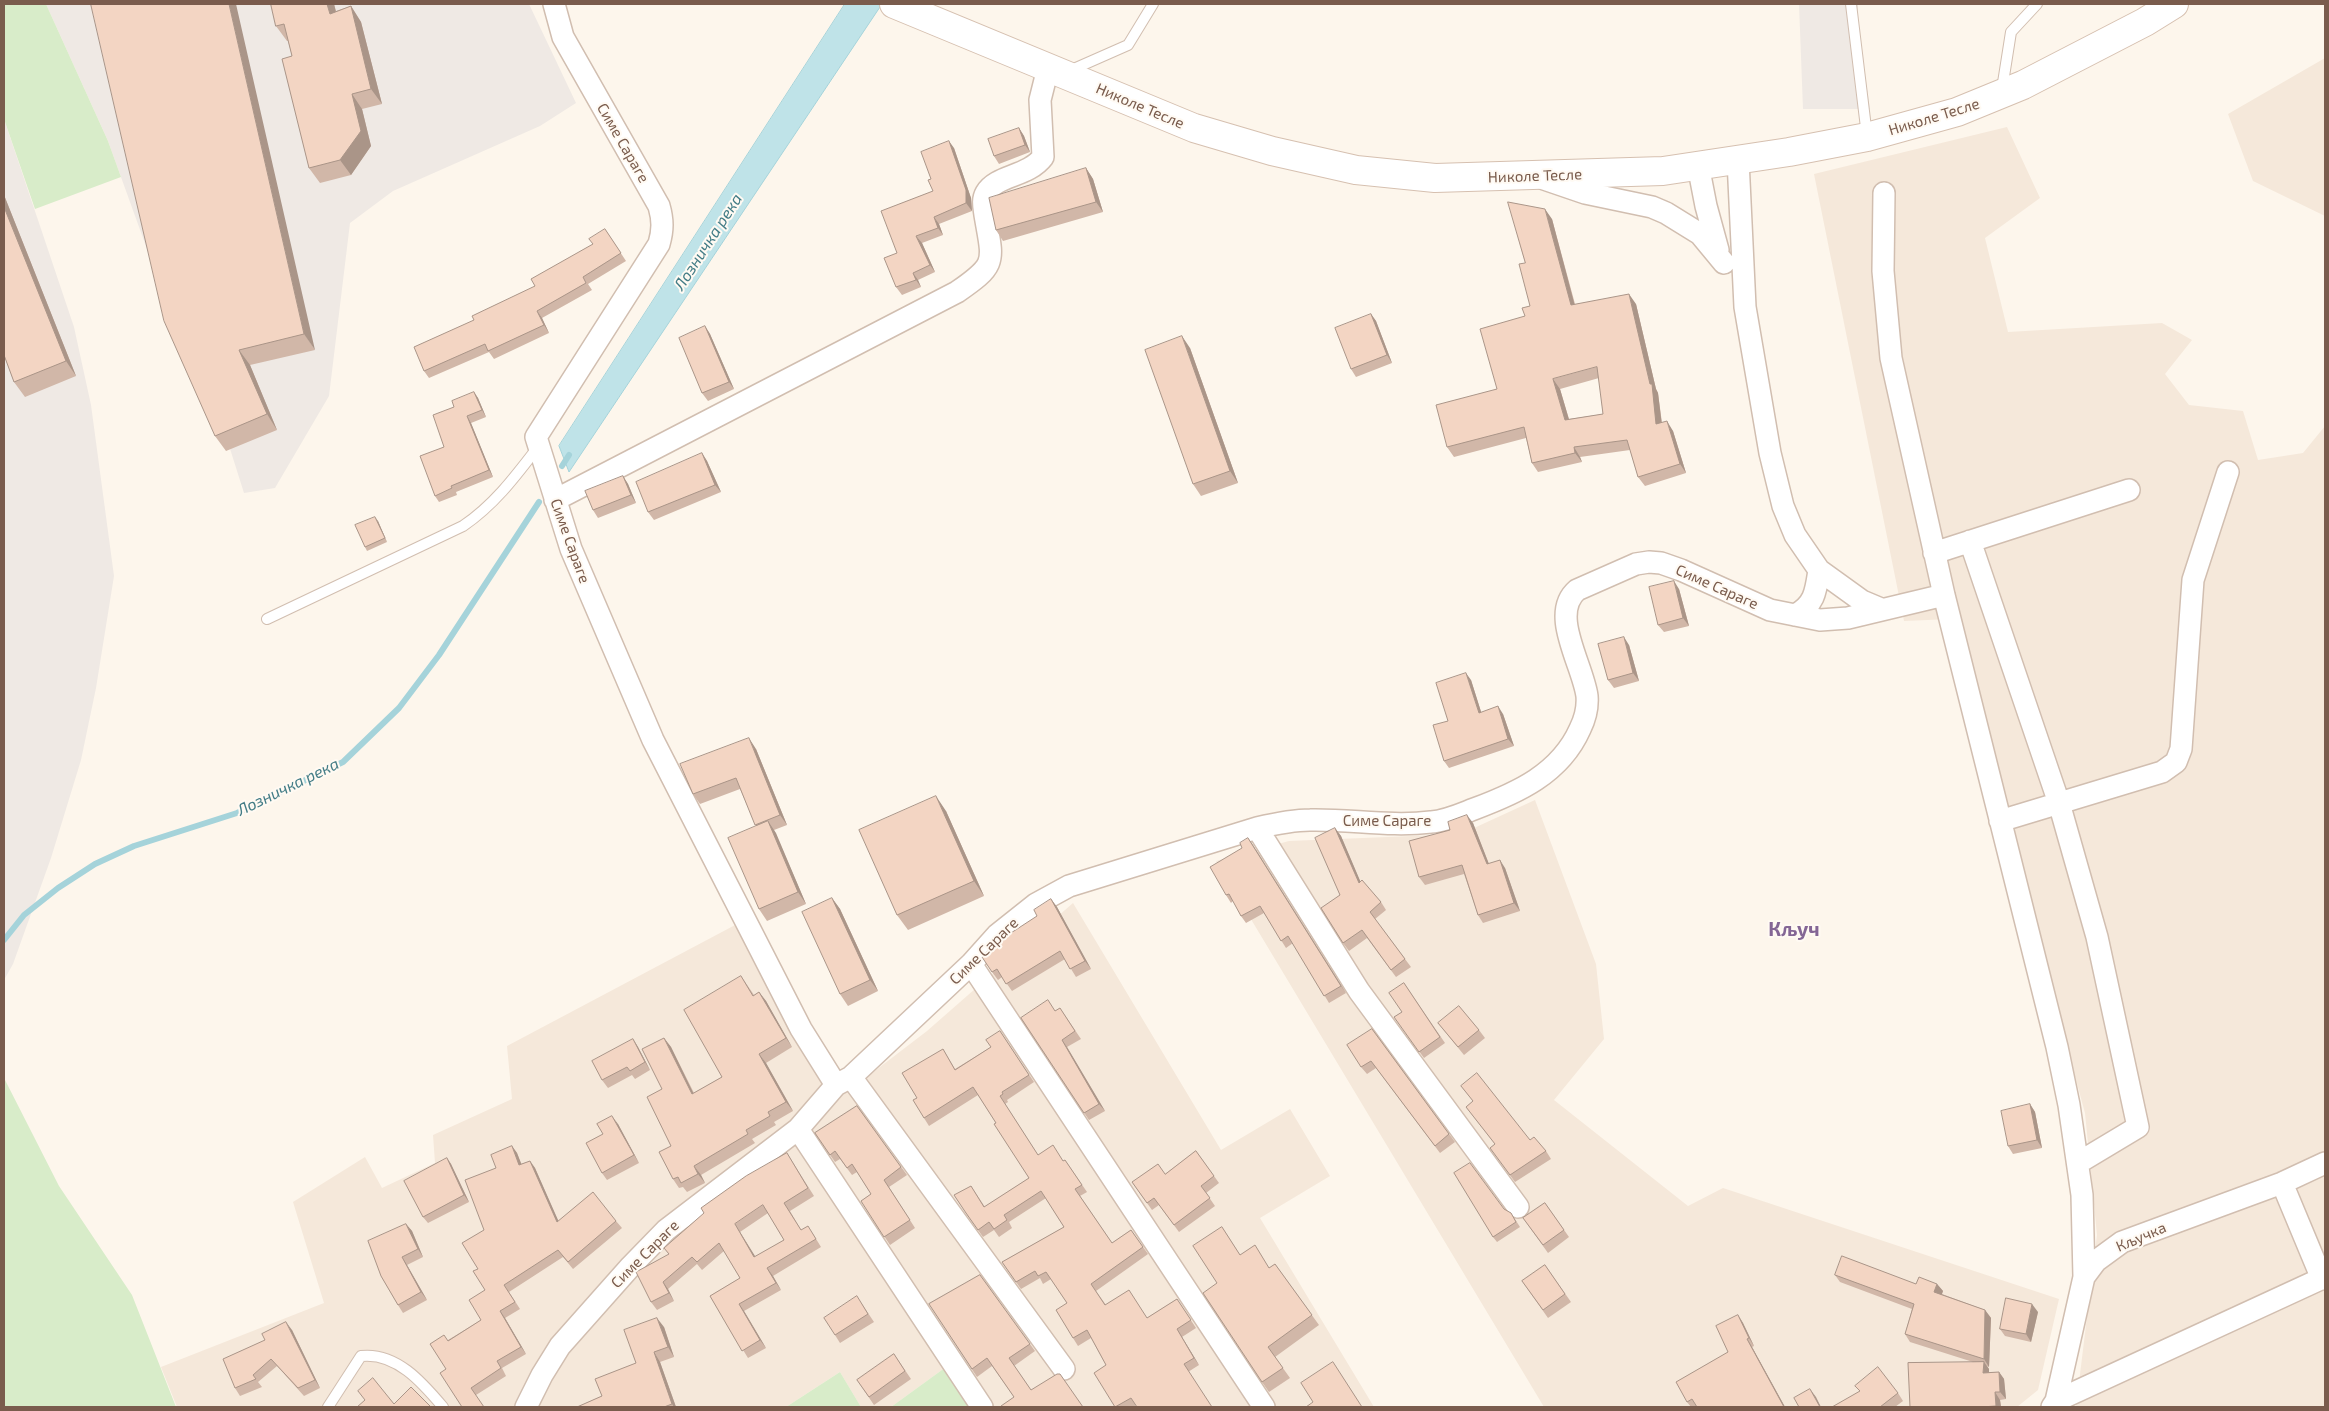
<!DOCTYPE html>
<html>
<head>
<meta charset="utf-8">
<style>
	body { margin:0 }
	#map { position:relative; width:2329px; height:1411px; overflow:hidden; background:#fdf6ec; font-family:"Exo 2",sans-serif }
	canvas { display:block }
	.frame { position:absolute; inset:0; border:5px solid #7a5c4d; pointer-events:none }
</style>
</head>
<body>
<div id="map">
<canvas width="2329" height="1411"></canvas>
<div class="frame"></div>
</div>
<script>
const ctx = document.querySelector('canvas').getContext('2d');
ctx.lineJoin = 'round';
function fillPath(path, color) {
  ctx.fillStyle = color;
  ctx.fill(path, 'evenodd');
}
function stroke(path, color, width, dash) {
  ctx.strokeStyle = color;
  ctx.lineWidth = width;
  ctx.lineCap = dash ? 'butt' : 'round';
  ctx.setLineDash(dash || []);
  ctx.stroke(path);
}
function write(font, color, halo, rows, align = 'center') {
  ctx.font = font + ' "Exo 2",sans-serif';
  ctx.lineWidth = 4;
  ctx.setLineDash([]);
  ctx.textBaseline = 'middle';
  ctx.strokeStyle = halo;
  ctx.fillStyle = color;
  for (const [text, x, y, turn = 0] of rows) {
    ctx.save();
    ctx.translate(x, y);
    ctx.rotate((+turn || 0) * Math.PI / 180);
    ctx.textAlign = isNaN(turn) ? turn : align;
    if (halo) ctx.strokeText(text, 0, 0);
    ctx.fillText(text, 0, 0);
    ctx.restore();
  }
}
fillPath(new Path2D(`
	M2325 58V216L2253 181 2228 114Z
	M2007 127 2040 198 1985 238 2008 332 2162 323 2192 340 2165 374 2189 405 2243 411 2258 460 2303 453 2325 426V1407H2076L2097 1235 2085 1113 1951 619 1904 621 1814 174Z
	M1535 800 1596 964 1604 1039 1554 1100 1688 1206 1723 1188 2059 1299 2038 1390 2017 1407H1544L1216 861 1289 841 1461 834Z
	M1073 903 1221 1150 1290 1109 1330 1176 1260 1218 1374 1407H993L957 1359 891 1407H861L840 1372 786 1407H177L161 1367 324 1303 293 1202 365 1157 382 1188 435 1163 433 1135 512 1099 507 1046 737 924 823 1083 846 1093 927 1031Z`), '#f5e8da');
fillPath(new Path2D(`
	M46 4H529L576 103 540 126 393 191 350 223 329 396 275 488 244 493 177 281 152 263 108 141Z
	M1799 4H1858L1857 21 1870 109H1803Z
	M4 119 74 327 91 405 114 576 96 688 81 760 51 858 13 964 4 980Z`), '#efe9e4');
fillPath(new Path2D(`
	M4 4H46L108 141 121 177 35 209 4 119Z
	M4 1078 59 1186 132 1295 176 1407H4Z
	M957 1359 993 1407H891Z
	M840 1372 861 1407H786Z`), '#d8ecc9');
const water = new Path2D(`
	M845 4H882L569 472 559 446Z`);
fillPath(water, '#bfe3e8');
stroke(water, '#a5d3da', 1);
stroke(new Path2D(`
	M562 466 569 455
	M4 940 24 915 58 888 95 864 134 846 237 813 343 762 399 708 439 655 539 502`), '#a5d3da', 6);
const lane = new Path2D(`
	M1851 4 1867 136
	M1069 71 1128 45 1153 4
	M2002 89 2011 32 2037 4
	M267 619 463 526C494 505 515 477 538 447
	M328 1407 361 1356C396 1352 422 1382 443 1407`);
const street = new Path2D(`
	M1738 160 1745 307 1770 453 1783 506 1795 535 1819 570 1862 601 1881 609
	M1698 165 1706 206 1718 250
	M1544 179 1585 193 1652 207 1666 213 1700 234 1724 263
	M1884 193 1883 271 1891 358 1944 595 2057 1047 2069 1105 2082 1195 2084 1277
	M555 500 957 292C998 264 993 262 985 215 984 207 982 200 986 193 996 175 1028 177 1043 157L1040 100 1048 68
	M1970 541 2059 803 2097 937 2138 1127 2078 1163
	M1934 553 2129 490
	M1795 615C1815 605 1816 590 1819 570
	M2000 821 2162 772 2176 762 2181 749 2193 580 2228 472
	M1257 828 1359 991 1518 1207
	M971 964 1264 1407
	M851 1077 1064 1369
	M836 1085 851 1077 971 964 997 935 1036 904 1069 886 1257 828C1274 824 1292 820 1310 820 1350 819 1390 827 1431 822 1446 821 1461 814 1474 809 1517 793 1560 774 1580 729 1585 719 1588 708 1587 696 1583 665 1549 614 1577 590L1636 564 1649 562 1661 563 1681 570 1770 610 1820 620 1848 618 1944 595
	M798 1129 982 1407
	M2282 1183 2322 1279
	M2056 1401 2325 1277
	M526 1407 542 1375 560 1346 631 1266 666 1230 798 1129 836 1085 801 1029 653 740 571 549 536 437 659 244C663 230 663 220 659 206L563 37 554 4
	M2052 1407 2056 1401 2084 1277 2096 1261 2122 1242 2282 1183 2325 1163`);
const secondary = new Path2D(`
	M894 4 1194 128 1272 151 1356 170 1435 178 1663 171 1789 152 1867 137 1957 112 2023 85 2145 22 2174 4`);
stroke(lane, '#d1beb0', 12);
stroke(street, '#d1beb0', 24);
stroke(secondary, '#d6c0b0', 30);
stroke(lane, '#fff', 10);
stroke(street, '#fff', 21);
stroke(secondary, '#fff', 28);
fillPath(new Path2D(`
	M91 4 315 350 250 365 277 430 226 451 215 436Z
	M271 4H334L336 11 351 6 361 22 382 104 362 109 371 146 351 175 320 183 309 168 292 56 288 41H287L276 26Z
	M1019 128 1024 136 1030 152 999 164 994 156Z
	M954 148 971 198 972 211 939 224 943 235 922 243 935 272 918 280 921 287 902 295 896 287 897 253 933 191 931 179Z
	M1086 168 1093 179 1103 212 1003 241 996 230Z
	M4 195 76 376 25 397 14 382 4 355Z
	M1552 219 1575 304H1636L1656 389 1658 393 1662 423 1673 431 1686 473 1645 486 1638 477 1630 450 1580 457 1582 462 1538 472 1532 463 1526 438 1454 457 1447 447 1497 389 1530 306 1525 263ZM1599 378 1603 414 1569 419 1560 389Z
	M605 229 626 261 588 284 592 290 542 318 549 333 494 359 489 352 429 378 424 371 535 286 593 244Z
	M1371 314 1376 321 1392 363 1356 377 1351 369Z
	M705 326 710 334 734 389 708 401 702 393Z
	M1190 348 1238 483 1201 496 1193 484Z
	M474 392 478 398 486 417 471 423 493 477 456 492 457 495 439 502 435 496 444 447 454 407Z
	M702 453 707 461 721 492 654 520 648 512Z
	M623 476 628 484 636 503 598 518 593 510Z
	M378 521 387 542 367 551 365 547Z
	M1679 589 1689 626 1664 632 1658 625Z
	M1629 645 1639 681 1614 688 1608 680Z
	M1471 680 1481 712 1503 714 1514 746 1449 768 1444 761 1448 721Z
	M756 749 787 825 774 830 806 904 767 921 759 909 756 826 740 789 700 804 693 794Z
	M946 811 984 896 908 930 897 915Z
	M1473 823 1489 864 1505 868 1520 911 1483 923 1478 915 1464 874 1425 885 1419 877Z
	M1335 828 1341 836 1360 881 1381 902 1386 910 1375 919 1411 967 1396 977 1367 938 1349 951 1343 943Z
	M1248 838 1346 993 1329 1003 1293 943 1286 948 1264 913 1246 923 1241 916 1233 901 1231 903 1226 895 1242 848Z
	M832 898 840 909 878 991 848 1006 840 994Z
	M1051 899 1057 907 1091 969 1076 977 1065 959 1012 991 1002 977 998 980 992 972Z
	M741 976 754 995 759 992 766 1001 792 1047 766 1063 793 1111 774 1122 776 1125 752 1139 755 1143 701 1175 705 1183 687 1192 683 1187 679 1188 673 1179 671 1146 662 1089 664 1038 671 1047 694 1093 722 1077Z
	M1404 983 1445 1043 1424 1058 1394 1017 1402 1012Z
	M1060 1008 1081 1039 1067 1047 1105 1111 1089 1120 1021 1018 1055 1011Z
	M1438 1023 1479 1030 1485 1038 1464 1055Z
	M1372 1029 1455 1142 1440 1153 1376 1068 1367 1074 1361 1067Z
	M1000 1031 1034 1082 1007 1100 1008 1102 1005 1104 1038 1155 1064 1161 1065 1160 1087 1192 1080 1196 1112 1243 1131 1230 1148 1254 1096 1291 1106 1305 1147 1318 1177 1299 1196 1328 1182 1337 1199 1365 1133 1407H1115L1106 1365 1091 1338 1078 1346 1073 1338 1067 1303 1051 1279 1043 1284 1040 1278 1021 1289 1002 1262 1064 1227 1046 1198 1009 1222 1012 1228 999 1237 994 1230 983 1237 966 1213 971 1186 985 1207 1029 1178 996 1123 978 1095 929 1126 924 1118 917 1098 943 1049 955 1069 991 1047Z
	M633 1039 638 1047 650 1070 635 1079 632 1075 608 1088 602 1080Z
	M1461 1086 1530 1140 1546 1151 1551 1159 1515 1182 1490 1148 1495 1144 1466 1107 1473 1101Z
	M2030 1104 2035 1112 2042 1148 2013 1154 2008 1146Z
	M857 1106 907 1175 889 1187 915 1228 890 1245 861 1201 871 1194 857 1172 852 1175 840 1159 835 1162 815 1133Z
	M618 1124 639 1163 607 1180 602 1173 603 1134Z
	M512 1146 517 1153 521 1164 530 1161 535 1168 558 1221H616L622 1228 573 1269 563 1257 509 1292 520 1309 505 1318 526 1354 502 1368 506 1376 476 1395 446 1369 448 1340 481 1320 485 1290 478 1269 496 1168Z
	M1196 1151 1219 1183 1206 1193 1215 1206 1179 1232 1159 1205 1152 1210 1132 1182 1165 1174Z
	M787 1153 814 1196 790 1211 801 1230 813 1234 821 1247 773 1276 781 1290 744 1311 766 1348 748 1358 710 1296 740 1278 724 1251 702 1270 697 1264 668 1289 674 1301 657 1310 651 1302 669 1254 664 1248ZM768 1213 784 1240 755 1257 740 1232Z
	M447 1158 451 1164 469 1202 428 1223 423 1217Z
	M1545 1203 1569 1237 1548 1253 1523 1218Z
	M1504 1209 1511 1213 1520 1227 1497 1242 1493 1237Z
	M406 1224 412 1231 423 1257 407 1265 427 1300 403 1313 398 1305 381 1276Z
	M1222 1227 1240 1255 1270 1268 1275 1264 1319 1325 1275 1357 1290 1378 1269 1392 1262 1382 1217 1283Z
	M1545 1265 1571 1302 1548 1318 1522 1281Z
	M980 1275 1035 1351 1014 1366 1031 1390 1083 1407 1014 1397 992 1366 977 1377 929 1304Z
	M1835 1275 1916 1284H1937L1943 1291 1942 1294 1985 1310 1991 1318 1989 1367 1987 1366 1989 1369V1372H1999L2004 1379 2006 1399 2000 1400 2001 1407H1910L1973 1362 1910 1342 1905 1334 1912 1309 1840 1282Z
	M862 1304 874 1322 840 1343 835 1335Z
	M2038 1312 2031 1342 2005 1336 2000 1329Z
	M1738 1315 1743 1323 1754 1346 1752 1347 1785 1407H1691L1687 1402 1728 1352Z
	M664 1327 674 1357 660 1362 676 1407H577L602 1396 636 1363Z
	M292 1330 320 1388 304 1396 277 1366 258 1382 262 1387 240 1396 235 1388Z
	M894 1354 911 1379 874 1405 857 1380Z
	M1898 1393 1903 1401 1895 1407H1832Z`), '#d1b7a8');
fillPath(new Path2D(`
	M229 4H236L315 350 304 334Z
	M327 4H334L340 29 330 14Z
	M351 6 361 22 382 104 371 89Z
	M352 94 362 109 371 146 351 175 340 160Z
	M1019 128 1024 136 1030 152 1025 145Z
	M949 141 954 148 971 198 972 211 966 203Z
	M1086 168 1093 179 1103 212 1096 202Z
	M4 195 76 376 66 361 4 207Z
	M1545 209 1552 219 1577 314 1571 305Z
	M934 217 939 224 943 235 938 228Z
	M916 236 922 243 935 272 930 265Z
	M913 273 918 280 921 287 916 280Z
	M1629 294 1636 304 1656 389 1658 393 1663 434 1656 424 1650 384Z
	M537 311 542 318 549 333 544 325Z
	M1371 314 1376 321 1392 363 1387 355Z
	M705 326 710 334 734 389 729 382Z
	M1182 336 1190 348 1238 483 1230 471Z
	M239 350 250 365 277 430 267 414Z
	M1553 379 1560 389 1572 430 1565 420Z
	M474 392 478 398 486 417 482 410Z
	M467 416 471 423 493 477 489 470Z
	M1667 421 1673 431 1686 473 1680 464Z
	M1574 447 1580 457 1582 462 1575 453Z
	M702 453 707 461 721 492 715 485Z
	M623 476 628 484 636 503 631 495Z
	M375 517 378 521 387 542 385 538Z
	M1674 581 1679 589 1689 626 1683 618Z
	M1624 637 1629 645 1639 681 1633 673Z
	M1466 673 1471 680 1484 721 1479 713Z
	M1498 706 1503 714 1514 746 1508 739Z
	M749 738 756 749 787 825 780 815Z
	M936 796 946 811 984 896 974 881Z
	M1467 815 1473 823 1492 872 1487 864Z
	M768 821 776 833 806 904 798 892Z
	M1335 828 1341 836 1364 890 1359 883Z
	M1248 838 1253 845 1346 993 1341 986Z
	M1500 860 1505 868 1520 911 1514 903Z
	M832 898 840 909 878 991 870 980Z
	M1051 899 1057 907 1091 969 1085 961Z
	M759 992 766 1001 792 1047 786 1038Z
	M664 1038 671 1047 698 1103 692 1094Z
	M633 1039 638 1047 650 1070 645 1062Z
	M1062 1040 1067 1047 1105 1111 1099 1104Z
	M759 1054 766 1063 793 1111 786 1102Z
	M2030 1104 2035 1112 2042 1148 2037 1140Z
	M612 1116 618 1124 639 1163 634 1155Z
	M512 1146 517 1153 525 1173 519 1165Z
	M447 1158 451 1164 469 1202 464 1195Z
	M530 1161 535 1168 562 1229 557 1222Z
	M694 1166 701 1175 705 1183 698 1174Z
	M406 1224 412 1231 423 1257 418 1249Z
	M735 1224 760 1264 754 1257Z
	M402 1257 407 1265 427 1300 421 1292Z
	M767 1268 773 1276 781 1290 776 1283Z
	M663 1282 668 1289 674 1301 669 1293Z
	M1937 1284 1943 1291 1940 1299 1934 1292Z
	M739 1304 744 1311 766 1348 760 1340Z
	M2032 1304 2038 1312 2031 1342 2026 1334Z
	M1985 1310 1991 1318 1989 1367 1984 1359Z
	M500 1311 505 1318 526 1354 521 1347Z
	M1738 1315 1743 1323 1754 1346 1749 1338Z
	M657 1318 664 1327 674 1357 668 1347Z
	M286 1322 292 1330 320 1388 315 1380Z
	M1177 1329 1182 1337 1199 1365 1194 1358Z
	M1747 1339 1752 1347 1785 1407H1784Z
	M654 1352 660 1362 676 1407H674L672 1404Z
	M1984 1362 1989 1369V1381L1983 1373Z
	M1999 1372 2004 1379 2006 1399 2000 1392Z
	M1810 1389 1816 1397 1821 1407H1820Z
	M1995 1392 2000 1400 2001 1407H1997L1996 1406Z`), '#aa9588');
const building = new Path2D(`
	M91 4H229L304 334 239 350 267 414 215 436 164 321Z
	M271 4H327L330 14 351 6 371 89 352 94 361 131 340 160 309 168 282 59 292 56 284 24 276 26Z
	M1019 128 1025 145 994 156 988 139Z
	M949 141 966 190V203L934 217 938 228 916 236 930 265 913 273 916 280 896 287 884 258 897 253 881 211 933 191 928 180 931 179 921 152Z
	M1086 168 1096 202 996 230 989 198Z
	M1508 202 1545 209 1571 305 1629 294 1650 384H1652L1656 424 1667 421 1680 464 1638 477 1627 440 1574 447 1575 453 1532 463 1524 427 1447 447 1436 405 1497 389 1480 329 1525 316 1522 308 1530 306 1519 264 1525 263ZM1597 367 1603 414 1565 420 1553 379Z
	M4 207 66 361 14 382 4 355Z
	M605 229 621 253 583 277 586 283 537 311 544 325 488 351 485 344 424 371 414 347 474 320 472 316 535 286 531 279 593 244 589 239Z
	M1371 314 1387 355 1351 369 1335 328Z
	M705 326 729 382 702 393 679 338Z
	M1182 336 1230 471 1193 484 1145 350Z
	M474 392 482 410 467 416 489 470 451 486 452 488 435 496 420 456 444 447 433 415 454 407 452 401Z
	M702 453 715 485 648 512 636 482Z
	M623 476 631 495 593 510 585 491Z
	M375 517 385 538 365 547 355 525Z
	M1674 581 1683 618 1658 625 1649 587Z
	M1624 637 1633 673 1608 680 1598 644Z
	M1466 673 1479 713 1498 706 1508 739 1444 761 1433 725 1448 721 1436 683Z
	M749 738 780 815 755 825 736 778 693 794 680 764Z
	M936 796 974 881 897 915 859 830Z
	M1467 815 1487 864 1500 860 1514 903 1478 915 1462 865 1419 877 1409 841 1450 830 1448 822Z
	M768 821 798 892 759 909 728 838Z
	M1335 828 1359 883 1362 880 1381 902 1370 912 1405 959 1391 970 1362 930 1343 943 1321 908 1340 895 1315 838Z
	M1248 838 1341 986 1324 996 1288 936 1281 941 1260 906 1241 916 1229 894 1226 895 1210 867 1242 848 1240 843Z
	M832 898 870 980 840 994 802 912Z
	M1051 899 1085 961 1070 969 1060 951 1006 984 997 969 992 972 982 957 994 944 1037 916 1034 910Z
	M741 976 753 996 759 992 786 1038 759 1054 786 1102 768 1112 770 1116 746 1130 748 1134 694 1166 698 1174 681 1183 678 1177 673 1179 659 1152 671 1146 647 1097 662 1089 642 1049 664 1038 692 1094 722 1077 684 1010Z
	M1404 983 1440 1037 1419 1052 1394 1017 1402 1012 1389 993Z
	M1048 1000 1055 1011 1060 1008 1075 1031 1062 1040 1099 1104 1084 1113 1021 1018Z
	M1459 1006 1479 1030 1458 1047 1438 1023Z
	M1372 1029 1449 1134 1435 1146 1371 1061 1361 1067 1347 1045Z
	M1000 1031 1029 1075 1002 1092 1003 1094 1000 1096 1038 1155 1053 1145 1063 1161 1065 1160 1082 1185 1075 1189 1112 1243 1131 1230 1143 1247 1091 1284 1105 1305 1129 1290 1147 1318 1177 1299 1191 1320 1177 1329 1194 1358 1184 1364 1212 1407H1137L1131 1398 1115 1407 1094 1373 1106 1365 1087 1330 1073 1338 1056 1310 1067 1303 1046 1272 1038 1276 1035 1271 1016 1282 1002 1262 1064 1227 1041 1191 1004 1215 1007 1220 994 1229 989 1222 978 1230 966 1213 954 1195 971 1186 984 1207 1029 1178 994 1124 996 1123 973 1087 924 1118 913 1100 917 1098 902 1073 943 1049 955 1070 991 1047 986 1040Z
	M633 1039 645 1062 630 1071 627 1067 602 1080 592 1061Z
	M1477 1073 1530 1140 1534 1137 1546 1151 1510 1175 1490 1148 1495 1144 1466 1107 1473 1101 1461 1086Z
	M2030 1104 2037 1140 2008 1146 2001 1111Z
	M857 1106 901 1167 884 1180 910 1220 884 1237 861 1201 871 1194 852 1164 847 1168 835 1151 830 1155 815 1133Z
	M612 1116 634 1155 602 1173 586 1143 603 1134 597 1124Z
	M512 1146 519 1165 530 1161 557 1222 593 1192 616 1221 568 1262 558 1250 504 1285 515 1302 500 1311 521 1347 497 1361 501 1368 471 1388 484 1407H462L440 1373 446 1369 430 1344 444 1335 448 1341 481 1320 469 1300 485 1290 473 1271 478 1269 462 1243 484 1230 465 1180 496 1168 491 1155Z
	M1196 1151 1214 1176 1201 1186 1210 1198 1174 1225 1154 1198 1147 1203 1132 1182 1158 1164 1165 1174Z
	M787 1153 808 1188 784 1203 801 1230 808 1226 816 1239 767 1268 776 1283 739 1304 760 1340 742 1351 710 1296 740 1278 719 1243 697 1262 692 1257 663 1282 669 1293 651 1302 636 1272 669 1254 664 1248 704 1213 701 1208 746 1176ZM763 1205 784 1240 754 1257 735 1224Z
	M447 1158 464 1195 423 1217 404 1181Z
	M1470 1163 1504 1209 1511 1213 1516 1222 1493 1237 1454 1173Z
	M1545 1203 1564 1230 1543 1245 1523 1218Z
	M406 1224 418 1249 402 1257 421 1292 398 1305 381 1276 368 1241Z
	M1222 1227 1240 1255 1255 1245 1269 1268 1275 1264 1312 1315 1268 1347 1283 1368 1262 1382 1203 1293 1217 1283 1193 1246Z
	M1842 1256 1916 1284 1919 1277 1937 1284 1934 1292 1985 1310 1984 1359 1905 1334 1914 1304 1835 1275Z
	M1545 1265 1565 1294 1543 1310 1522 1281Z
	M980 1275 1030 1344 1009 1358 1031 1390 1057 1374H1060L1083 1407H1002L1001 1406 1014 1397 987 1358 972 1369 929 1304Z
	M857 1296 868 1314 835 1335 824 1318Z
	M2006 1298 2032 1304 2026 1334 2000 1329Z
	M1738 1315 1749 1338 1747 1339 1784 1407H1697L1692 1399 1687 1402 1676 1382 1728 1352 1716 1326Z
	M657 1318 668 1347 654 1352 672 1404 664 1407H577L602 1396 595 1379 636 1363 624 1330Z
	M286 1322 315 1380 298 1388 271 1359 253 1375 256 1379 235 1388 223 1359 265 1340 262 1334Z
	M894 1354 905 1371 869 1397 857 1380Z
	M1333 1362 1362 1407H1306L1313 1402 1301 1383Z
	M1984 1362 1983 1373 1999 1372 2000 1392H1995L1996 1406 1981 1407H1910L1908 1363Z
	M1878 1367 1898 1393 1880 1407H1832L1860 1391 1855 1386Z
	M373 1378 394 1404 411 1387 431 1407H357L365 1400 358 1391Z
	M1810 1389 1820 1407H1799L1794 1398Z`);
fillPath(building, '#f3d5c3');
stroke(building, '#aa9588', 1);
write('15px', '#7a5c4d', '#fffaf3', [
	["Николе Тесле",1140,106,23],
	["Николе Тесле",1934,117,-17],
	["Симе Сараге",623,143,60],
	["Николе Тесле",1535,176,-2],
	["Симе Сараге",570,541,70],
	["Симе Сараге",1717,587,24],
	["Симе Сараге",1387,821],
	["Симе Сараге",984,951,-44],
	["Кључка",2141,1237,-23],
	["Симе Сараге",645,1254,-45]
]);
write('italic 16px', '#437c86', '#fffaf3', [
	["Лозничка река",708,242,-57],
	["Лозничка река",288,787,-26]
]);
write('bold 20px', '#846695', '#fffaf3', [
	["Кључ",1794,929]
]);
</script>
</body>
</html>
